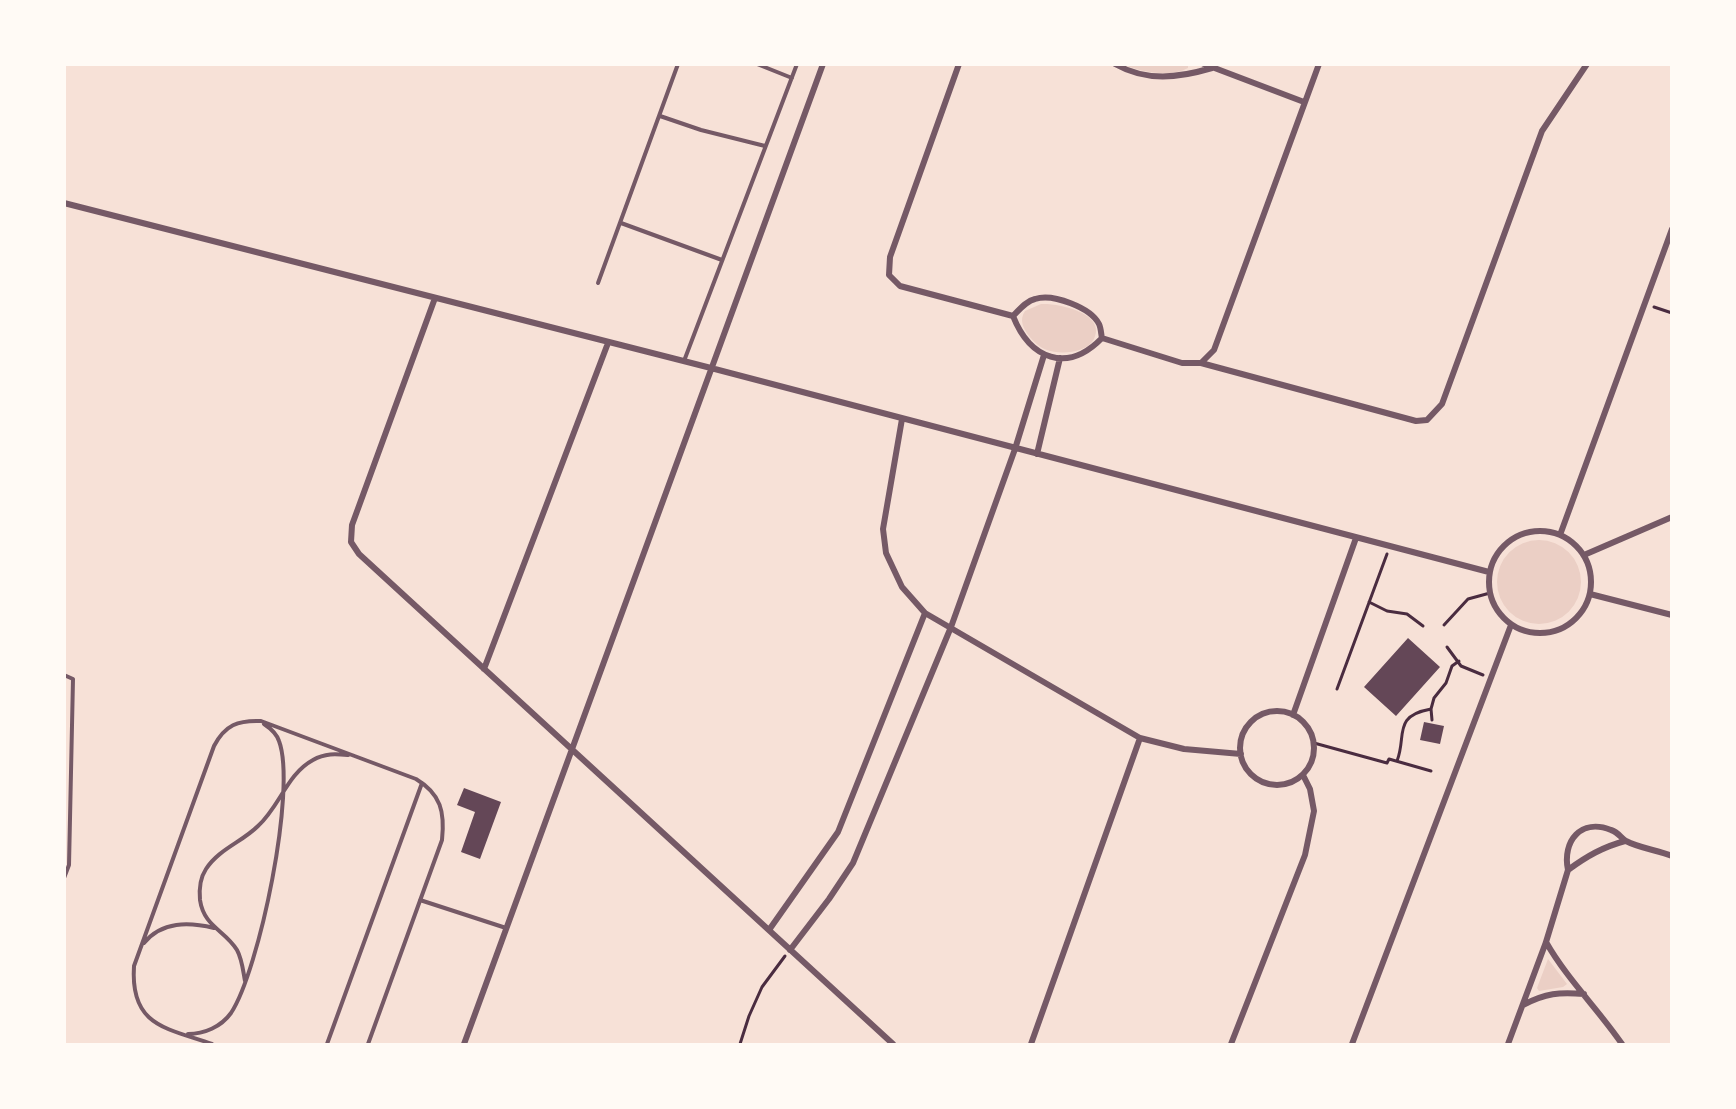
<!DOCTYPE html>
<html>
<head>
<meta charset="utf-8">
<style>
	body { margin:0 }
	#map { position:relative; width:1736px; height:1109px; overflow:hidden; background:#f7e1d7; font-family:"Fira Sans Condensed",sans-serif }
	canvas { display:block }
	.frame { position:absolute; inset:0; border:66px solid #fffaf5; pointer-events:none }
</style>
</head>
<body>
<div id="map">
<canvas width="1736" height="1109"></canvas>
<div class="frame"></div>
</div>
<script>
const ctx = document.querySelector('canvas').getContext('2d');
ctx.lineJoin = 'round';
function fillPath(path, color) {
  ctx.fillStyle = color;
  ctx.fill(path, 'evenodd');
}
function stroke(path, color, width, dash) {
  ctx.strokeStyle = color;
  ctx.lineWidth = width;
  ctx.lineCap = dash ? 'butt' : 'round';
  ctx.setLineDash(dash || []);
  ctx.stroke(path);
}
fillPath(new Path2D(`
	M1124 65H1188V68C1170 78 1142 72 1124 65Z
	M1041 304C1058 303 1107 313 1094 339 1087 353 1060 355 1047 350 1040 348 1034 342 1029 336 1023 328 1019 320 1025 311Z
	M1497 582a42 42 0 1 1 84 0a42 42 0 1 1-84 0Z
	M1548 959 1567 984 1563 987 1539 991 1537 988Z`), '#ebcfc5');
fillPath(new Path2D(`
	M1408 638 1440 667 1396 716 1364 687Z
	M1424 722 1444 726 1440 744 1420 740Z
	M464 788 501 802 480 859 461 852 475 812 457 805Z`), '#644757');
stroke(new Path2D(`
	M1654 307 1672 313
	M1369 602 1387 611 1407 614 1423 626
	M1444 625 1468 599 1490 593
	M1447 647 1461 666 1483 675
	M1337 689 1387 554
	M1432 720 1431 709 1434 698 1446 683 1452 666 1459 661
	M1314 743 1387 763 1389 759 1431 771
	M1397 761C1407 736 1392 716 1431 709
	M740 1044 749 1016 762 987 785 956`), '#4a2c40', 3);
stroke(new Path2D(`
	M757 64 792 78
	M660 116 701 130 765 146
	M621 223 722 260
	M598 283 678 64
	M684 361 797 64
	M64 675 73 679 69 865 64 878
	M420 900 506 928
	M144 943C162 921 189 922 214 928
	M245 981C243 970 242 959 237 950 225 930 204 927 200 900 199 889 200 878 206 869 219 849 242 842 258 826 280 806 287 774 313 760 325 753 336 754 348 755
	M188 1034C204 1034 221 1027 231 1013 259 971 297 789 279 741 277 735 270 728 264 724
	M212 1044C166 1028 130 1026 134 966L214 746C225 725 238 720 261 721L416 779C441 794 445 812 442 840L368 1044
	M327 1044 422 783`), '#755966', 4);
stroke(new Path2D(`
	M959 64 890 257 889 275 900 286 1013 316
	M1115 64C1147 82 1178 78 1212 68
	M1204 64 1304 102
	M64 203 711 368 1489 572
	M435 298 352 525 351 542 359 554 893 1044
	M1013 316C1030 359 1067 374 1102 338
	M1013 316C1019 310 1026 301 1035 299 1053 293 1091 308 1099 324 1101 328 1101 334 1102 338
	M1102 338 1182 363H1201L1416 421 1427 420 1442 404 1542 131 1587 64
	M1201 363 1214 350 1319 64
	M902 419 883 529 886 553 902 587 925 613 1140 738 1184 749 1241 754
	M1037 454 1060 358
	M1489 582a51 51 0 1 1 102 0a51 51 0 1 1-102 0Z
	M1560 535 1672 229
	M1584 555 1672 517
	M1590 594 1672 615
	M484 669 608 343
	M1240 748a37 37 0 1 1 74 0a37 37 0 1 1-74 0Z
	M1293 715 1356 538
	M1568 870C1587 856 1603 847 1625 841
	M769 930 838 832 925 613
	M1546 942C1567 979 1598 1009 1622 1044
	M790 950 829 899 853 863 951 627 1015 449 1044 355
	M1523 1005C1546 993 1559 992 1584 994
	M464 1044 823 64
	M1031 1044 1140 738
	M1231 1044 1305 855 1314 811 1310 789 1303 775
	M1352 1044 1511 625
	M1508 1044 1546 942 1568 870C1562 841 1581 818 1611 830 1618 832 1621 838 1626 841 1639 848 1657 850 1672 856`), '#755966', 6);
</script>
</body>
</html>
